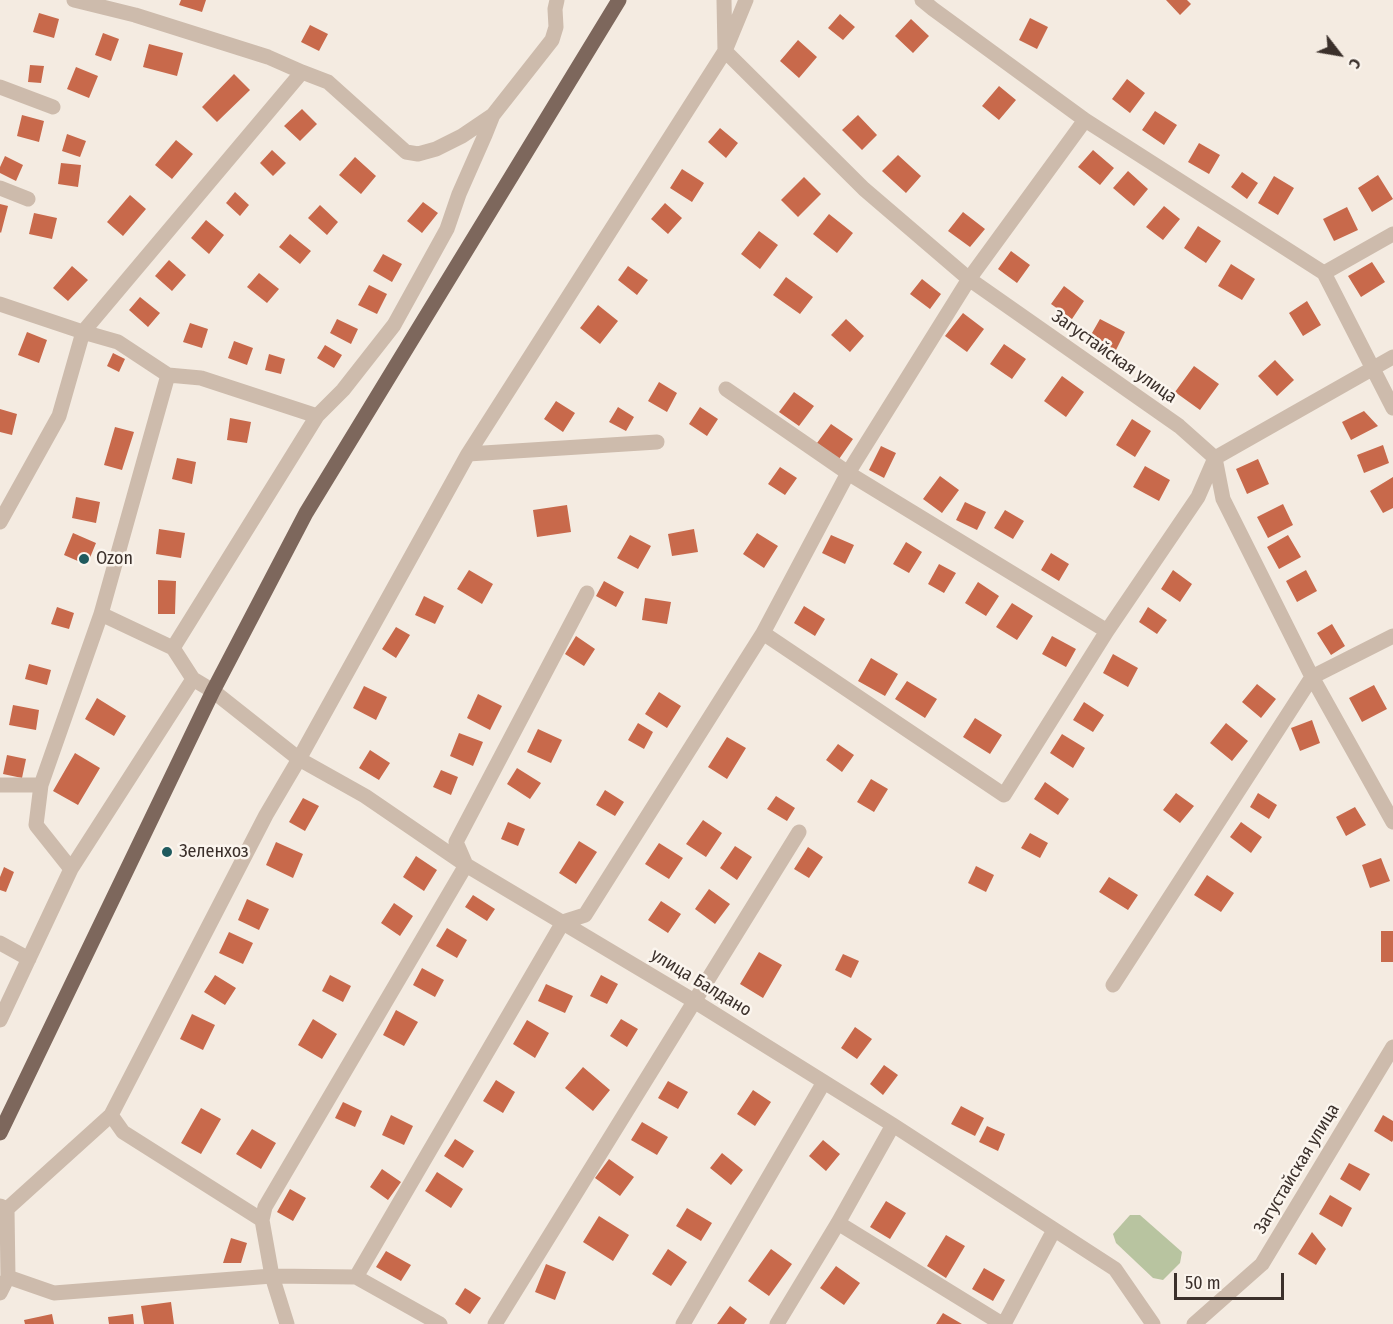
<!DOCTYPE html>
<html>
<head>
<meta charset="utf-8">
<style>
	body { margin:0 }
	#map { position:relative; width:1393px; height:1324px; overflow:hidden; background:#f4ebe1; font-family:"Fira Sans Condensed",sans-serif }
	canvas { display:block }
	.north { position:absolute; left:1309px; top:24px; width:60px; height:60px; -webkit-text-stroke:4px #fbf5ee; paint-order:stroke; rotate:121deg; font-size:16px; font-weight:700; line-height:24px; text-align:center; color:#3b302b }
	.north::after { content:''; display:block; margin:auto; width:21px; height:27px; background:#3b302b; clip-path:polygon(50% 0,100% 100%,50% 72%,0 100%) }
	.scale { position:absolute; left:1174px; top:1273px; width:110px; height:27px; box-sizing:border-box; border:3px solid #3b302b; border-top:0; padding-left:8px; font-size:18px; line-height:21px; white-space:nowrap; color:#3b302b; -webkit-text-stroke:4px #fbf5ee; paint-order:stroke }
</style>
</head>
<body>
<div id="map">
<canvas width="1393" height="1324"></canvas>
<div class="north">С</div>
<div class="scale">50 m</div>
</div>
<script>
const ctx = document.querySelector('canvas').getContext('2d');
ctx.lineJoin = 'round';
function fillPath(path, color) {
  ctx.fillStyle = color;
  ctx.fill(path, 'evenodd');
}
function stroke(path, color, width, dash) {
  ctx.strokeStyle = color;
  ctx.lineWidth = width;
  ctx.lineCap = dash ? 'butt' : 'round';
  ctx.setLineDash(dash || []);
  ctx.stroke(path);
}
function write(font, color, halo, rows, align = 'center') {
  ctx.font = font + ' "Fira Sans Condensed",sans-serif';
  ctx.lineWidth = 5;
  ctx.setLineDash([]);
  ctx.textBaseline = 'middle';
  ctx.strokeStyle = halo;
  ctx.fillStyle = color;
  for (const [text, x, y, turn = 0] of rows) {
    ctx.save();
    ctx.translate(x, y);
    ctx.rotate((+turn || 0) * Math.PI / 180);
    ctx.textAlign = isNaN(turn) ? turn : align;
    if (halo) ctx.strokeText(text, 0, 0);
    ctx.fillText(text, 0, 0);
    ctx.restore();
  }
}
fillPath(new Path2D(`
	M1130 1215H1140L1182 1252 1180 1263 1163 1280 1153 1278 1116 1243 1113 1234Z`), '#b8c4a0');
fillPath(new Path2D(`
	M181 0H206L202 12 179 5Z
	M1166 0H1187L1191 4 1180 15Z
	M39 13 59 19 54 38 33 32Z
	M840 14 855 27 843 40 828 28Z
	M1030 18 1048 27 1037 49 1019 40Z
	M911 19 929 36 913 53 895 36Z
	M310 25 328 34 319 51 301 42Z
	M103 33 119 39 111 61 95 55Z
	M798 40 817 57 799 78 780 61Z
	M149 44 183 53 177 76 143 67Z
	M30 65 44 66 41 83 28 82Z
	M76 67 98 76 89 98 67 89Z
	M234 74 250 90 217 122 202 107Z
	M1127 79 1145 93 1130 113 1112 99Z
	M999 86 1016 100 999 120 982 106Z
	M302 109 317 124 300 141 284 126Z
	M1155 111 1177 125 1164 145 1142 130Z
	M22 115 44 121 39 142 17 136Z
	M858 115 877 135 862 150 842 130Z
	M720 128 738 143 726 158 708 142Z
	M67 134 86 141 80 157 62 151Z
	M176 140 193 154 172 179 155 165Z
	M1199 143 1220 155 1209 174 1188 162Z
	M272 150 286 163 273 176 260 163Z
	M1093 150 1114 168 1100 185 1078 167Z
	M898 155 921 176 906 193 882 171Z
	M5 156 23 165 16 181 0 173V167Z
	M355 157 376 176 361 194 339 175Z
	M61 163 81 165 78 187 58 184Z
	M682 169 704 183 692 202 670 188Z
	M1128 171 1148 189 1134 206 1113 188Z
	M1242 172 1258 183 1247 199 1231 187Z
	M1378 175 1393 199 1372 212 1358 188Z
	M1274 176 1294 188 1278 215 1258 203Z
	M804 177 821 194 798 217 781 200Z
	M235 192 249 205 240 216 226 203Z
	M130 195 146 209 123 236 107 222Z
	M423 202 438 213 422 233 407 221Z
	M665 203 682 218 668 234 651 219Z
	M0 204 8 206 1 233 0 232Z
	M320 205 338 222 327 235 308 218Z
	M1164 206 1180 219 1163 240 1146 227Z
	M1347 207 1358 230 1334 241 1323 219Z
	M963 212 985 229 970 247 948 231Z
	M34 213 57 218 52 239 29 234Z
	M829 214 853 233 837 253 813 234Z
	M206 220 224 235 209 254 191 238Z
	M1198 226 1221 241 1206 263 1184 248Z
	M759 231 778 245 760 269 741 254Z
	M290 234 311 251 300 264 279 247Z
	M1011 251 1030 265 1017 283 998 269Z
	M383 254 402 264 392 282 373 271Z
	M169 260 186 275 172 291 155 276Z
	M1372 262 1385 282 1361 297 1348 276Z
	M1231 264 1255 279 1242 300 1218 286Z
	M72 266 88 280 68 301 53 288Z
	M628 266 648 280 637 295 618 280Z
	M259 273 279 289 267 303 247 287Z
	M786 277 813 297 800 314 773 295Z
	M922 279 941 294 930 309 910 294Z
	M369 285 387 294 377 314 358 305Z
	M1064 286 1084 301 1072 319 1051 304Z
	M140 297 160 313 148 327 129 310Z
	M1307 301 1321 325 1303 336 1289 313Z
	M598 305 618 321 600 344 580 328Z
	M963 313 984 329 967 352 945 336Z
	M337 319 358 329 351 344 330 333Z
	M846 319 864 336 850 352 831 335Z
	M1100 319 1125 332 1114 354 1088 340Z
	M190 323 208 329 202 348 183 342Z
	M27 332 47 340 39 363 18 355Z
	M234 341 253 348 247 365 228 358Z
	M1004 344 1026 359 1012 379 990 364Z
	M325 345 342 355 334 368 317 358Z
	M113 353 125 359 119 372 107 366Z
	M269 354 285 359 281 374 265 370Z
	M1275 360 1294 380 1277 396 1258 376Z
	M1194 366 1219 384 1200 410 1175 392Z
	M1062 376 1084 392 1066 417 1044 401Z
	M659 382 677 393 667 412 648 401Z
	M794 392 814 406 799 426 779 412Z
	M556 401 575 413 563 432 544 419Z
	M618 407 634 417 626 431 609 422Z
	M700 407 718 419 707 436 689 424Z
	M0 409 17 414 12 435 0 432Z
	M1364 411 1378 426 1351 440 1342 422Z
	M230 418 251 422 247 443 227 440Z
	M1132 419 1151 431 1135 457 1116 445Z
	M831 424 853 439 839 459 817 443Z
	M115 427 134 432 122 470 104 465Z
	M1383 445 1389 463 1364 473 1357 455Z
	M881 446 896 453 884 478 869 470Z
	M177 458 196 462 192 484 172 479Z
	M1258 459 1269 484 1247 494 1236 469Z
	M1145 466 1170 480 1159 501 1133 487Z
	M780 467 797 478 785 495 768 484Z
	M940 476 959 490 942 513 923 499Z
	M1393 477V508L1383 513 1370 491Z
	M76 497 100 502 96 523 72 518Z
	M965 502 986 512 977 530 956 520Z
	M1283 504 1293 525 1268 538 1257 517Z
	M567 505 571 532 537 537 533 510Z
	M1005 510 1024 521 1013 539 994 528Z
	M159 529 185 533 181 558 156 554Z
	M694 529 698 552 672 556 668 534Z
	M73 533 96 543 87 565 64 555Z
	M757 533 778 546 764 568 743 554Z
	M630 535 651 546 638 569 617 558Z
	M831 535 854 545 845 564 822 553Z
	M1288 535 1301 557 1279 569 1267 547Z
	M906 542 922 552 909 573 893 564Z
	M1051 553 1069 564 1059 581 1041 570Z
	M939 564 956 573 944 593 928 584Z
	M469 570 493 584 482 604 457 589Z
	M1173 570 1192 584 1180 602 1161 589Z
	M1306 570 1317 591 1297 602 1286 581Z
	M158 580 176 581 175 614H158Z
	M604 581 624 592 616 607 596 596Z
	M978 582 999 596 986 616 965 603Z
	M424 596 444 606 435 624 415 615Z
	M645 598 671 602 667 624 642 620Z
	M1012 603 1033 616 1017 640 996 627Z
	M804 606 825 619 815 636 794 623Z
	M57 607 74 613 69 629 51 624Z
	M1148 607 1167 620 1157 634 1139 622Z
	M1332 624 1345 646 1331 655 1317 633Z
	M396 627 410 635 396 658 382 649Z
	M576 636 595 649 584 666 565 654Z
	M1052 636 1076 649 1066 667 1042 654Z
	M1113 654 1138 668 1128 687 1103 673Z
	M871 658 898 674 885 696 858 681Z
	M29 664 51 670 47 685 25 679Z
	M907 681 937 699 925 718 895 699Z
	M1257 684 1276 699 1261 718 1242 702Z
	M1374 685 1387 709 1362 722 1349 698Z
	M364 686 387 697 376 720 353 708Z
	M659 692 681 706 667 728 645 714Z
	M478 694 502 706 490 730 467 718Z
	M97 698 126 716 114 736 85 719Z
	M1084 702 1104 715 1093 732 1073 720Z
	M13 705 39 710 36 730 9 725Z
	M975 718 1002 735 990 754 963 737Z
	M1312 720 1320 743 1300 751 1291 728Z
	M638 723 653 732 644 749 628 740Z
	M1226 723 1248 741 1232 761 1210 743Z
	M538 729 562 740 551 763 527 752Z
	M459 733 483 742 473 766 450 756Z
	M1062 734 1085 748 1073 768 1050 753Z
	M727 737 746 748 727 779 708 767Z
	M838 744 854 755 842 772 826 760Z
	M370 750 390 763 379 780 359 768Z
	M75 753 100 768 78 805 53 791Z
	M7 755 26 759 22 778 3 774Z
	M517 768 541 783 530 799 507 784Z
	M441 770 458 777 451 795 433 787Z
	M871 779 888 789 874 812 857 802Z
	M1045 782 1069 799 1058 815 1034 799Z
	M605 790 624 802 615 816 596 805Z
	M1176 793 1194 806 1180 823 1163 810Z
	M1258 793 1277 805 1269 819 1250 807Z
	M776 796 795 808 787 821 767 809Z
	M303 798 319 806 305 831 289 822Z
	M1355 807 1366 825 1346 836 1336 817Z
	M703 820 722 833 706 857 686 844Z
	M508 822 525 829 518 846 501 839Z
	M1241 822 1262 837 1251 853 1230 837Z
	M1030 833 1048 843 1040 858 1021 848Z
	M579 841 597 852 576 884 559 873Z
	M276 842 303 854 293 878 266 865Z
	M659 843 683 858 669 879 645 864Z
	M735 846 752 857 737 880 720 868Z
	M808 847 823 857 809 878 794 869Z
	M416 856 437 870 424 891 403 877Z
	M1381 858 1390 881 1370 888 1362 865Z
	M976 866 994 875 986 892 968 883Z
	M4 867 14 872 6 892 0 890V877Z
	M1207 875 1234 893 1221 912 1194 895Z
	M1109 877 1138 895 1128 910 1099 892Z
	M709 889 730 904 715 924 695 909Z
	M473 895 495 909 487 921 465 907Z
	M247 899 269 909 259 930 238 920Z
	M661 901 681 914 668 933 648 920Z
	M394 903 413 916 400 936 381 923Z
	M447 928 467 940 457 958 436 946Z
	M1381 931H1393V962H1381Z
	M229 932 253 943 243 964 219 953Z
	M759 952 782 965 763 998 740 984Z
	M843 954 859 961 851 978 835 970Z
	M422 968 444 980 435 997 413 985Z
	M215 975 236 988 225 1005 204 992Z
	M330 975 351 986 343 1002 322 991Z
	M601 975 618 984 607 1004 590 996Z
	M546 984 573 996 565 1013 538 1001Z
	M396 1010 418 1022 404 1046 383 1035Z
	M192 1014 215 1025 203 1050 180 1039Z
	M313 1019 337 1034 322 1059 298 1045Z
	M621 1019 638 1029 627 1047 610 1036Z
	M527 1020 549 1033 535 1058 513 1044Z
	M855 1027 872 1039 857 1059 841 1048Z
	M884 1065 898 1075 883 1095 870 1084Z
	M583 1067 610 1090 593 1111 565 1088Z
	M496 1080 515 1092 503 1113 483 1101Z
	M668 1081 688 1092 678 1109 658 1098Z
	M753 1090 771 1102 755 1126 737 1114Z
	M343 1102 362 1111 355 1127 335 1118Z
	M961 1106 984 1118 975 1136 951 1124Z
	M201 1108 221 1119 201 1154 181 1143Z
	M391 1115 413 1126 404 1145 382 1135Z
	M1383 1115 1393 1121V1140L1392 1142 1374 1131Z
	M642 1122 668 1137 657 1155 631 1140Z
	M987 1126 1005 1134 998 1151 979 1142Z
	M252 1129 276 1143 261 1169 236 1154Z
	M455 1139 474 1151 463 1168 444 1156Z
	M823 1140 840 1154 826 1171 809 1156Z
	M722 1153 743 1170 731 1185 710 1168Z
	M609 1159 634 1177 620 1196 595 1178Z
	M1349 1163 1370 1174 1360 1191 1340 1179Z
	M382 1169 401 1182 388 1200 370 1187Z
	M437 1172 463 1189 451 1208 425 1191Z
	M290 1189 306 1198 293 1221 277 1212Z
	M1330 1195 1352 1208 1342 1227 1319 1214Z
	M886 1201 906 1213 890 1239 870 1227Z
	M687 1208 712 1223 701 1241 676 1226Z
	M599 1216 629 1235 613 1261 583 1242Z
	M1312 1232 1326 1249 1316 1265 1298 1254Z
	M946 1235 965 1246 946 1278 927 1266Z
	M231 1238 247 1243 241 1263H223Z
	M668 1249 687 1262 671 1286 652 1274Z
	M771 1249 792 1264 769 1296 748 1281Z
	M386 1251 411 1265 401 1281 376 1267Z
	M546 1264 566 1272 555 1300 535 1292Z
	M836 1266 860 1283 844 1305 820 1288Z
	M984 1268 1005 1280 993 1301 972 1289Z
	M465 1288 481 1298 470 1314 455 1304Z
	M171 1302 174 1324H144L141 1306Z
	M730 1306 747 1319 744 1324H717Z
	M943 1313 962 1324H936Z
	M52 1314 54 1324H25L24 1320Z
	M133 1314 134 1324H109L108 1317Z`), '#c8694b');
stroke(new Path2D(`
	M74 0 135 15 268 57 302 72 328 82 406 152 418 154 436 149 462 136 493 115 552 40 556 27 555 9 557 0
	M724 0 725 51 864 189 969 279 1179 426 1215 458 1223 499 1312 677 1393 822
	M922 0 933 9 1085 120
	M0 87 53 107
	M0 188 28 199
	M1324 273 1393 234
	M0 304 83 332 118 342 168 375 101 614
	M168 375 201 378 317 416 173 648
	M726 389 848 473 1107 631
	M317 416 343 390 394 325 447 229 459 194 485 135 493 115
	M468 454 657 442
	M0 522 59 416 83 332 302 72
	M763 633 1004 795 1107 631 1198 497 1215 458 1393 357
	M0 785H41L36 825 71 869 0 1020
	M41 785 101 614 173 648 193 679
	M71 869 193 679 213 691 299 759 365 796 466 865 694 1001 893 1125 1115 1269 1153 1324
	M0 943 29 959
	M1113 985 1312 677 1393 636
	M0 1206 7 1209 8 1277 54 1293 272 1276 356 1277 563 922 585 915 763 633 848 473 969 279 1085 120 1324 273 1393 408
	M7 1209 111 1115
	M262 1220 123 1132 111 1115 266 815 299 759 468 454 725 51 746 0
	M838 1223 1002 1324
	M356 1277 440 1324
	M0 1293 8 1277
	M287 1324 272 1276 262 1220 265 1207 466 865 456 842 587 593
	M495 1324 799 832
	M683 1324 824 1082
	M777 1324 838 1223 893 1125
	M1004 1324 1054 1230
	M1194 1324 1262 1264 1393 1047`), '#cdbbac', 15);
stroke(new Path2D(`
	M0 1133 213 691 306 513 619 0`), '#7d675c', 15);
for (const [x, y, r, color] of [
	[84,559,6,"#1f5a5e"],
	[167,852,6,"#1f5a5e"]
]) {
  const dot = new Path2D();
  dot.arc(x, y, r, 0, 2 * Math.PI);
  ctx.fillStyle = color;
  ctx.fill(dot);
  stroke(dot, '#fbf5ee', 2);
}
write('18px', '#3b302b', '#fbf5ee', [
	["Загустайская улица",1114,357,35],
	["улица Балдано",701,983,31],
	["Загустайская улица",1297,1169,-59]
]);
write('18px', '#3b302b', '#fbf5ee', [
	["Ozon",96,559],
	["Зеленхоз",179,852]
], 'left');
</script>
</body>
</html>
